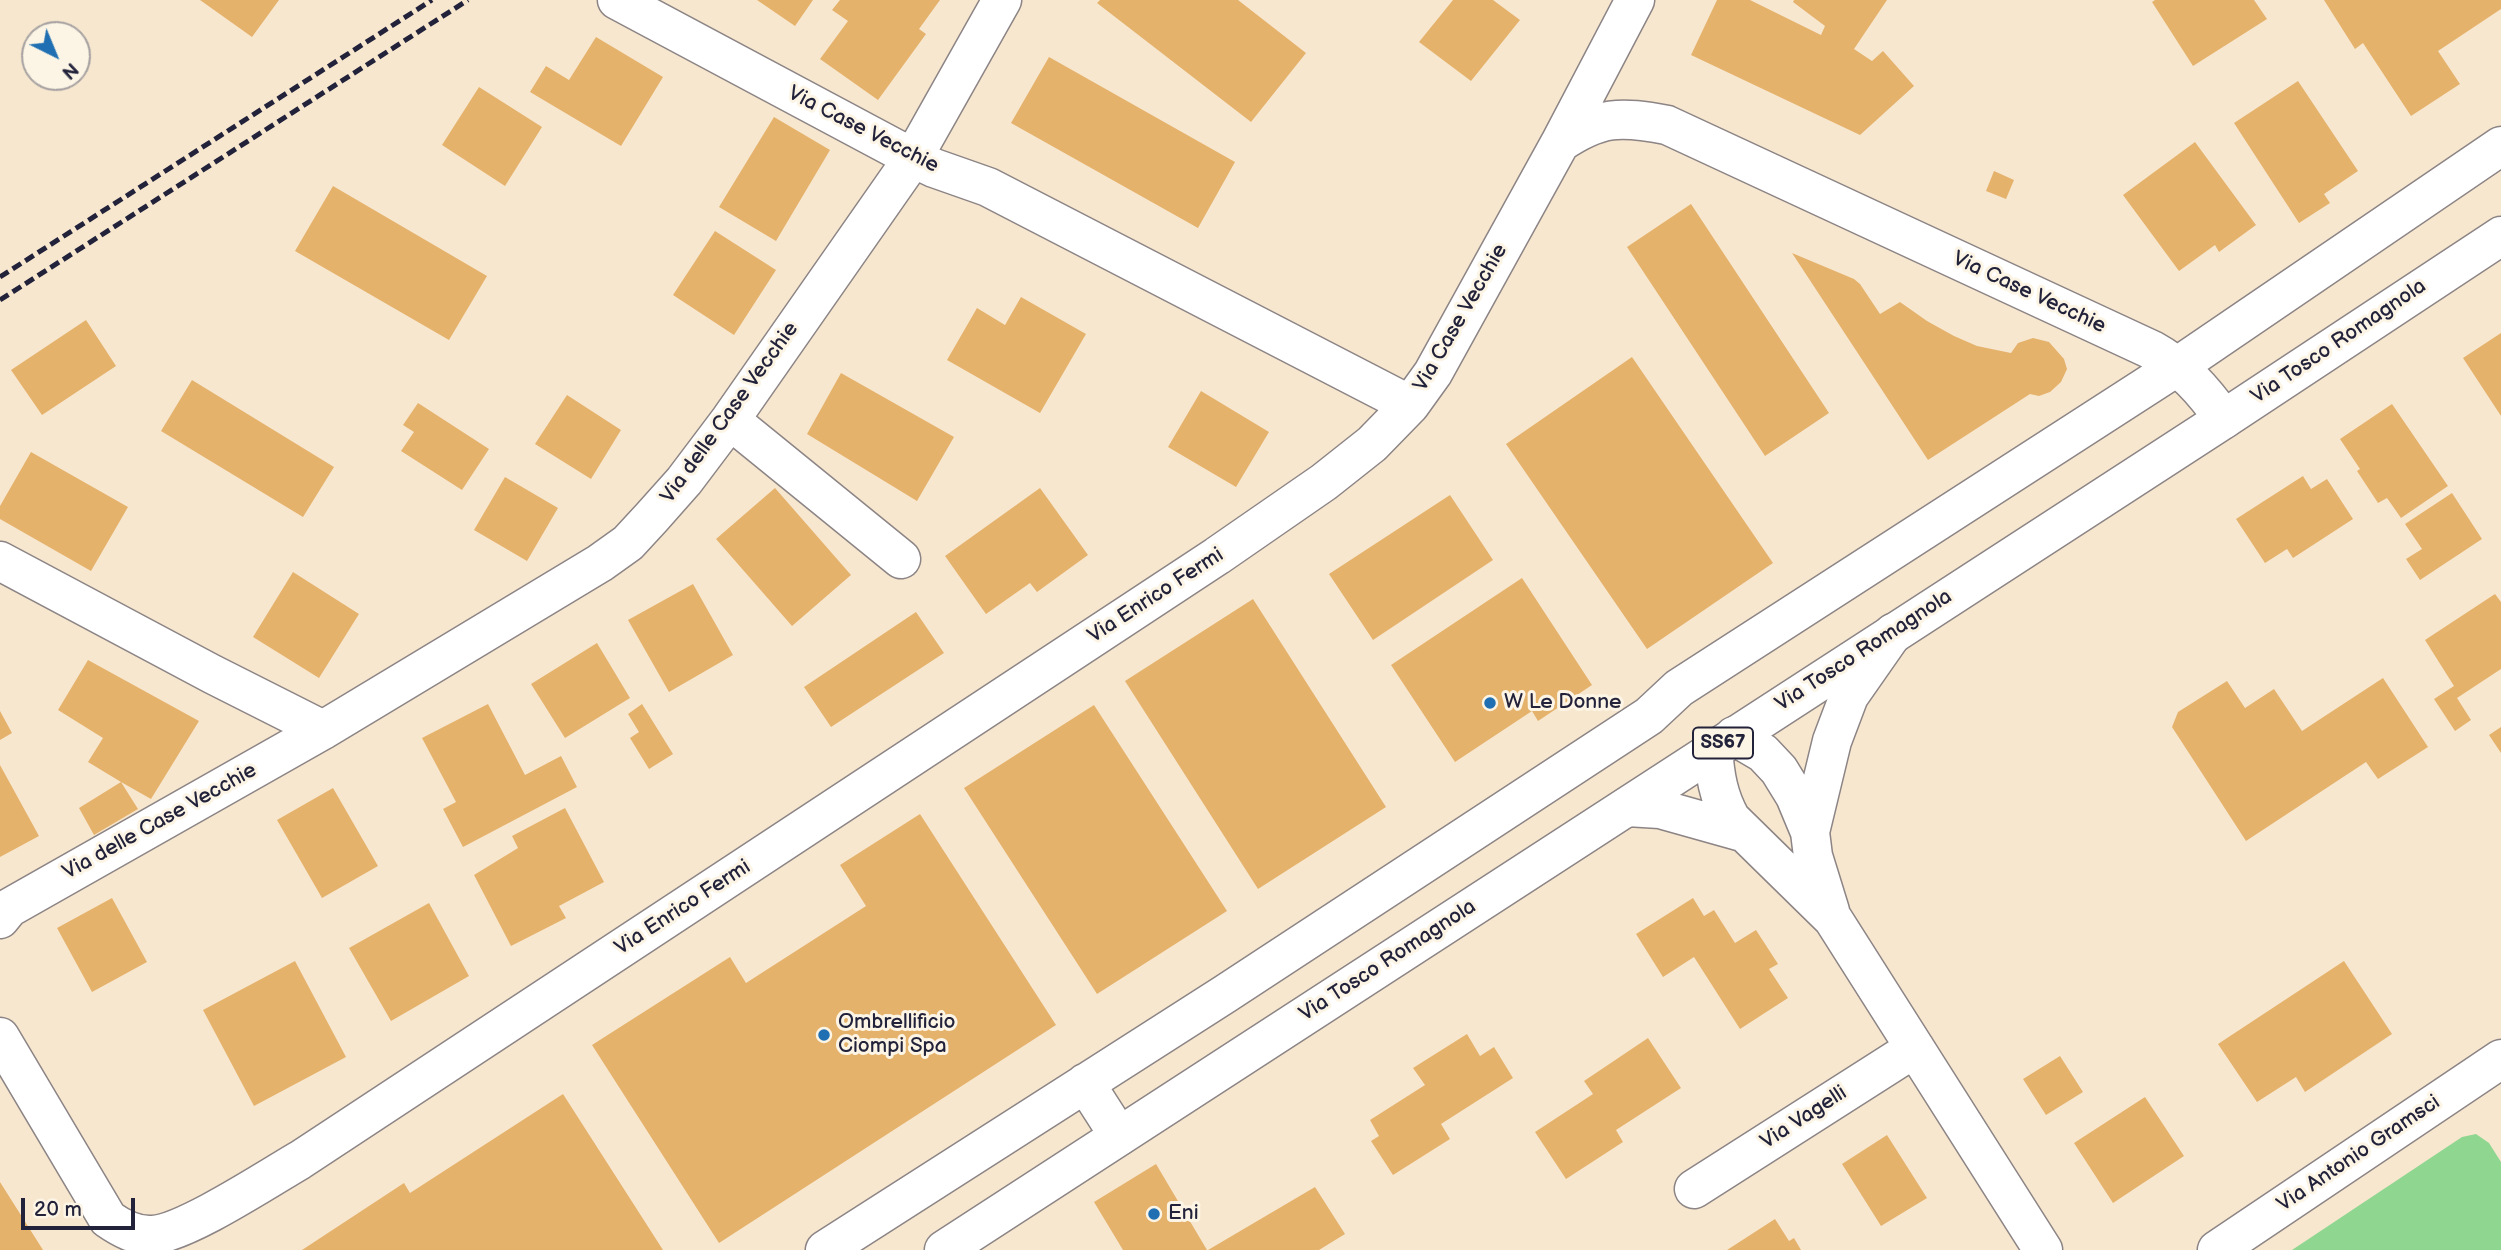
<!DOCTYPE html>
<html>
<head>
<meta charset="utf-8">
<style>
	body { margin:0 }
	#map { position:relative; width:2501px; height:1250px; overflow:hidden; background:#f7e7cf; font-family:"Balsamiq Sans",sans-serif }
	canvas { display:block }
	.north { position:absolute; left:21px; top:21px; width:70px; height:70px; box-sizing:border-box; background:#fcf5e5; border:2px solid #a5a1a1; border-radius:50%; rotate:137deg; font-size:19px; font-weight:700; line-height:28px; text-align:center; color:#22223b }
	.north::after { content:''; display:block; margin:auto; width:24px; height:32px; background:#1f6fb2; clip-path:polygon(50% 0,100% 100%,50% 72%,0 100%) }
	.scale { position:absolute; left:21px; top:1198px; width:114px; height:32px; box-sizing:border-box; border:4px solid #22223b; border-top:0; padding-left:9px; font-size:21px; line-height:24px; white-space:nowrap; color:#22223b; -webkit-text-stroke:5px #fcf5e5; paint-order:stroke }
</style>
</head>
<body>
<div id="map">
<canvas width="2501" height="1250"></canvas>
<div class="north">N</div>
<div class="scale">20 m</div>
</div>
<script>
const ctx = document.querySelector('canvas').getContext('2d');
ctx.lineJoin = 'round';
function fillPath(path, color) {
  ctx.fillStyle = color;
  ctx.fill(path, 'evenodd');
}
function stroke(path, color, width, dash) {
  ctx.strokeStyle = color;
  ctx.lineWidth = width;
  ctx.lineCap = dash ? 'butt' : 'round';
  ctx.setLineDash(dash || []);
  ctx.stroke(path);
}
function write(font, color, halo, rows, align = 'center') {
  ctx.font = font + ' "Balsamiq Sans",sans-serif';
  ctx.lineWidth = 6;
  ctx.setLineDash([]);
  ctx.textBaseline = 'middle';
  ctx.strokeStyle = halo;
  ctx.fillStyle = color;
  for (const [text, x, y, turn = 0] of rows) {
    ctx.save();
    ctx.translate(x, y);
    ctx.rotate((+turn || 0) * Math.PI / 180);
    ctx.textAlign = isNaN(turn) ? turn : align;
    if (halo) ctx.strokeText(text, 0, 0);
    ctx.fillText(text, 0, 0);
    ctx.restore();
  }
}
fillPath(new Path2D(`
	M2476 1134 2489 1143 2501 1162V1250H2292L2462 1137Z`), '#8fd690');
fillPath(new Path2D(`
	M200 0H279L252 37Z
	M757 0H813L795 26Z
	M840 0H940L919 29 926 34 878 100 820 59 848 21 832 10Z
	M1100 0H1238L1306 53 1251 122 1097 3Z
	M1453 0H1493L1520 20 1471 81 1419 42Z
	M1717 0H1750L1821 35 1825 26 1793 2 1794 0H1887L1854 49 1872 61 1883 51 1914 86 1860 135 1691 55Z
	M2155 0H2254L2267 19 2193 66 2152 2Z
	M2324 0H2501V9L2438 51 2460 84 2411 116 2363 43 2355 49Z
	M596 37 663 77 621 146 530 92 546 66 569 80Z
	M1049 57 1235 162 1198 228 1011 123Z
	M2298 81 2358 171 2324 194 2330 203 2299 223 2234 123Z
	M479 87 542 127 505 186 442 145Z
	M774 117 830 150 776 241 719 207Z
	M2195 142 2256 225 2219 252 2215 245 2179 271 2123 195Z
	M1994 171 2014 180 2006 199 1986 191Z
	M333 186 487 276 449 340 295 251Z
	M1691 204 1829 413 1765 456 1627 247Z
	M715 231 776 270 734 335 673 295Z
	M1792 253 1854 279 1860 284 1880 314 1900 302 1927 321 1954 336 1977 346 2011 353 2018 343 2033 338 2049 342 2064 359 2067 369 2061 382 2050 392 2039 396 2030 394 1928 460Z
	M1021 297 1086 334 1040 413 947 360 977 308 1005 325Z
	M86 320 116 366 42 415 11 370Z
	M2501 333V416L2463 358Z
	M1632 357 1773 563 1647 649 1506 444Z
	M841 373 954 437 917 501 807 434Z
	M192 380 334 467 303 517 161 431Z
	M1201 391 1269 432 1236 487 1168 447Z
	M567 395 621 430 591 479 535 444Z
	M418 403 489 449 462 490 401 451 414 432 403 425Z
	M2392 404 2448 486 2401 518 2387 498 2378 503 2357 471 2360 469 2340 439Z
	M31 452 128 507 91 571 0 519V506Z
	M2303 476 2311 489 2327 479 2353 519 2293 558 2287 549 2265 563 2236 519Z
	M505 477 558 508 527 561 474 530Z
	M775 488 851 575 792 626 716 539Z
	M1040 488 1088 555 1037 592 1030 583 986 614 945 556Z
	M2452 493 2482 539 2420 580 2406 559 2422 549 2405 524Z
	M1450 495 1493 560 1373 640 1329 574Z
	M293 572 359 614 319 678 253 637Z
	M1522 578 1592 685 1538 721 1532 711 1455 762 1391 665Z
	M693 584 733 655 669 692 628 620Z
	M2495 594 2501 602V669L2457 698 2471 720 2455 731 2434 699 2454 686 2425 640Z
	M1253 599 1386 807 1258 889 1125 681Z
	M916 612 944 653 831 727 804 687Z
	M597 643 630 698 565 738 531 684Z
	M88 660 199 721 151 799 121 782 138 809 94 835 79 808 121 782 88 762 103 738 58 710Z
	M2383 678 2428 747 2378 779 2366 762 2246 841 2172 727 2178 712 2227 681 2245 708 2274 689 2302 731Z
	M488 704 525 775 561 756 577 787 463 847 443 809 456 802 422 738Z
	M642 704 673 754 649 769 630 738 639 732 628 714Z
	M1094 705 1227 911 1097 994 964 788Z
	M0 711 12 733 0 740Z
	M2501 727V753L2489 735Z
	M0 765 39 836 0 857Z
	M333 788 378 866 322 898 277 820Z
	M565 808 604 882 559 906 566 918 511 946 474 875 518 848 512 836Z
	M920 814 1056 1025 719 1243 592 1045 730 957 746 983 866 906 840 865Z
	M112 898 147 962 92 992 57 928Z
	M1693 898 1704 916 1714 910 1735 943 1756 930 1778 964 1769 969 1788 998 1740 1029 1694 957 1663 977 1636 934Z
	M429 903 469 976 391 1021 349 948Z
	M295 961 346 1057 254 1106 203 1010Z
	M2344 961 2392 1034 2305 1092 2296 1077 2257 1102 2218 1044Z
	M1467 1034 1480 1056 1494 1047 1513 1078 1441 1124 1450 1139 1393 1175 1371 1141 1379 1136 1370 1120 1425 1085 1413 1068Z
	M1648 1038 1681 1088 1616 1130 1623 1142 1566 1179 1535 1132 1593 1094 1584 1081Z
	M2060 1056 2083 1092 2046 1115 2023 1079Z
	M563 1094 663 1250H302L404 1183 410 1193Z
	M2145 1097 2184 1156 2113 1203 2074 1143Z
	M1887 1135 1927 1198 1881 1226 1842 1164Z
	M1156 1164 1207 1250H1123L1094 1202Z
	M0 1182 43 1250H0Z
	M1315 1187 1345 1234 1319 1250H1208Z
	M1775 1219 1789 1241 1794 1238 1801 1250H1727Z`), '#e5b26c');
const minor = new Path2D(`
	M617 0 913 158 934 168 988 187 1410 405 1433 373 1560 143C1600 116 1620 116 1667 125L2152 350C2183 367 2203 390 2224 419
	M1560 143 1635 0
	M730 420 901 559
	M0 561 212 674 323 730
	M1734 736 1763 753 1779 770 1795 796 1810 832 1813 856 1830 911
	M1713 749C1715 775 1718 796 1731 819L1833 919 2043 1250
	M1627 807 1660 809 1742 832
	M1810 832 1832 741 1849 696 1893 633
	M0 919 9 908 323 730 600 563 628 543 652 517 684 481 730 420 913 158 1002 0
	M0 1037 108 1219C121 1228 135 1236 152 1235 184 1234 269 1178 300 1160L1217 556 1324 482 1372 444 1410 405
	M1085 1083 1119 1136
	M1694 1189 1915 1048
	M825 1250 1225 994 1649 716 1679 688 2178 366 2501 146
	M2217 1250 2501 1059`);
const major = new Path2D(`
	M944 1250 2224 419 2501 236`);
stroke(minor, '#8c8485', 41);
stroke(major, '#8c8485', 41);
stroke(minor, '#fff', 38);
stroke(major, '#fff', 38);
stroke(new Path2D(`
	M0 277 432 0
	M0 300 468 0`), '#22223b', 5, [10, 5]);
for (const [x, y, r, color] of [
	[1490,703,7,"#1f6fb2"],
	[824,1035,7,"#1f6fb2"],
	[1154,1214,7,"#1f6fb2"]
]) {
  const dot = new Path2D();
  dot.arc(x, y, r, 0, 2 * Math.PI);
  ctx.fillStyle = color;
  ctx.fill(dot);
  stroke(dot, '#fcf5e5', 2.5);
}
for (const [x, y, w] of [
	[1723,743,60]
]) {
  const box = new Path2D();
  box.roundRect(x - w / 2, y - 15.5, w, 31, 5);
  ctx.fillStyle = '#fcf5e5';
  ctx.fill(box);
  stroke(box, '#22223b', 2);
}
write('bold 19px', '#22223b', null, [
	["SS67",1723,743]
]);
write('21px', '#22223b', '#fcf5e5', [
	["Via Case Vecchie",863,130,27],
	["Via Case Vecchie",2029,293,25],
	["Via Case Vecchie",1461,318,-60],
	["Via Tosco Romagnola",2339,342,-34],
	["Via delle Case Vecchie",730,413,-54],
	["Via Enrico Fermi",1156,596,-33],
	["Via Tosco Romagnola",1864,651,-33],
	["Via delle Case Vecchie",160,822,-29],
	["Via Enrico Fermi",683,908,-33],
	["Via Tosco Romagnola",1388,961,-33],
	["Via Vagelli",1804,1118,-33],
	["Via Antonio Gramsci",2359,1154,-34]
]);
write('21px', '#22223b', '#fcf5e5', [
	["W Le Donne",1504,703],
	["Ombrellificio",838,1023],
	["Ciompi Spa",838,1047],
	["Eni",1168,1214]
], 'left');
</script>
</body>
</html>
